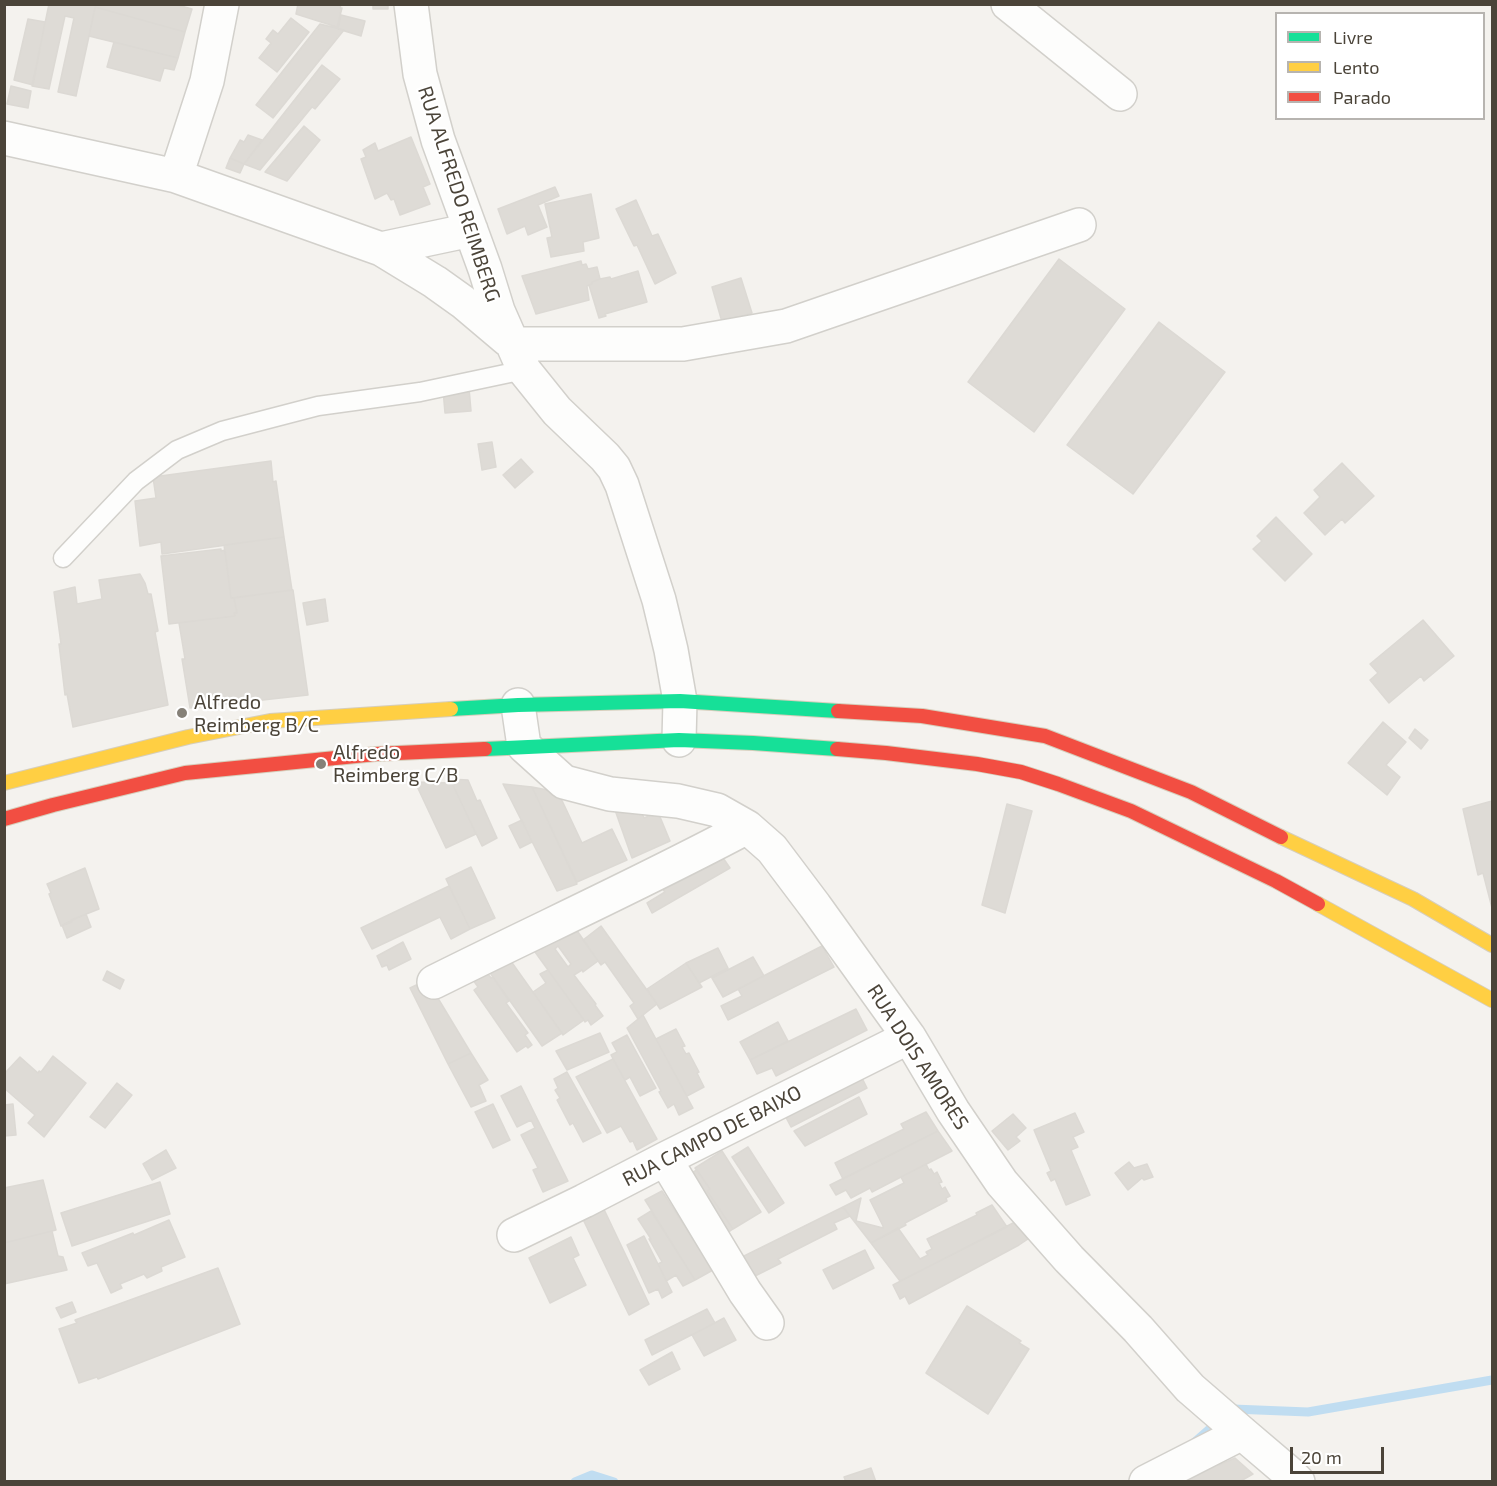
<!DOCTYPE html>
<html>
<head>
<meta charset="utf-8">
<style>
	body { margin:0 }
	#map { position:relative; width:1497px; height:1486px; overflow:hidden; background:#f4f2ee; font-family:"Exo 2",sans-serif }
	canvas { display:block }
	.frame { position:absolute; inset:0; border:6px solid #4b4439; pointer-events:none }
	.legend { position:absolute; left:1275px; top:12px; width:210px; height:108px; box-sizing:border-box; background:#fff; border:2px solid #b7b4b0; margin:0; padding:8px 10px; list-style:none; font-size:18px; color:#4b4439 }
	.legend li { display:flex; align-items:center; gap:12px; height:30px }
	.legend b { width:30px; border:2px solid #b7b4b0 }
	.scale { position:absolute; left:1290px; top:1447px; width:94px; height:27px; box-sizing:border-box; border:3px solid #4b4439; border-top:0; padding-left:8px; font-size:18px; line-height:21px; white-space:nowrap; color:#4b4439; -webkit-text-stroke:4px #fff; paint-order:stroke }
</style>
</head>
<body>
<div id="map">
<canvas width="1497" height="1486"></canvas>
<div class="frame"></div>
<ul class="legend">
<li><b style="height:8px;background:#16e098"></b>Livre</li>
<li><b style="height:8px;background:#ffcf43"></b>Lento</li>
<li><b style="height:8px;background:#f24e42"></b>Parado</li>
</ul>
<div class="scale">20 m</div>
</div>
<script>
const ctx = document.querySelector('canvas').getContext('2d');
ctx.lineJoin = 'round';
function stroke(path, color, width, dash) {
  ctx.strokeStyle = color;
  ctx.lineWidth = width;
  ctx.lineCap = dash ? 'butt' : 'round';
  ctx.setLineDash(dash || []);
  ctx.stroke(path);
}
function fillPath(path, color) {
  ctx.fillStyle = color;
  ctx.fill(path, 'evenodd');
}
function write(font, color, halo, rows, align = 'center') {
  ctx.font = font + ' "Exo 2",sans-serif';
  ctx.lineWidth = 4.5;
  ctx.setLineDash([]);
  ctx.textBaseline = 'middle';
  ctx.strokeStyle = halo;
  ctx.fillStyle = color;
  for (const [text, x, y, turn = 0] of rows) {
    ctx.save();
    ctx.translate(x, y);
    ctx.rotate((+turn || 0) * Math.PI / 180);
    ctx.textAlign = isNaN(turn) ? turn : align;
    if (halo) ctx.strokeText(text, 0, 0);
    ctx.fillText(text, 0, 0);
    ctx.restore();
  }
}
stroke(new Path2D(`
	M1229 1412 1233 1409 1308 1412 1492 1380
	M1195 1442 1219 1421
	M575 1482 592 1475 614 1482`), '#c0ddf1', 9);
const building = new Path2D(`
	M49 4H96L76 96 58 92 74 18 65 16 49 89 32 86Z
	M96 4H174L192 9 185 32 95 7Z
	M298 4H341L340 8H342L337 27 296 14Z
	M373 4H388V9H373Z
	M95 7 185 32 178 58 89 36Z
	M341 15 365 21 361 36 338 29Z
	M291 18 309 32 277 72 259 58 271 43 266 39 273 30 278 34Z
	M28 19 45 22 33 85 14 80Z
	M320 24 344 30 273 118 256 105Z
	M114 42 178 58 174 70 164 68 160 81 107 67Z
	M322 65 340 79 315 109 312 107 260 170 244 164Z
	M11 86 31 91 28 108 7 104Z
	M304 126 320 140 287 181 265 172Z
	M248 135 262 140 244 164 230 158 240 140 244 142Z
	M411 137 430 184 423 187 430 204 400 215 394 199 391 200 387 193 375 199 361 159 366 157 363 150 375 143 378 151Z
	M230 158 244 164 240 173 226 168Z
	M555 187 559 196 538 205 547 227 528 235 525 226 507 234 498 209Z
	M591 194 599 238 583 242 584 251 551 257 547 238 552 237 545 204Z
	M636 200 652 236 658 234 676 273 655 284 637 245 634 246 616 209Z
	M1059 259 1125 309 1034 432 968 382Z
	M581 261 582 265 586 264 588 269 597 267 600 279 592 282V284L587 286 589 300 536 314 522 276Z
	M638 271 647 302 605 314 606 316 599 318 589 285 592 284V282L600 279 610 277 611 279Z
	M741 278 752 313 722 322 712 287Z
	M1159 322 1225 372 1133 494 1067 445Z
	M469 388 471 411 445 413 443 390Z
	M492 442 496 467 482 470 478 444Z
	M521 459 533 472 515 488 503 475Z
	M271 461 273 482 276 481 284 537 162 554 161 542 140 546 135 501 156 498 153 477Z
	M1342 463 1374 496 1345 523 1342 519 1325 535 1304 513 1320 497 1314 490Z
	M1276 517 1312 554 1285 581 1253 549 1262 541 1257 536Z
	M284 537 292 590 231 598 224 545Z
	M221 549V551L225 550 231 598H234L237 613H234L235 616 169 624 161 556Z
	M140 574 145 583 148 594H151L158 631 155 632 168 705 73 727 67 694 65 695 59 644H61L54 592 75 587 77 604 102 599 99 580Z
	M293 590 308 695 190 708 182 659H185L179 623 235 616 234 613H237L234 598Z
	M325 599 328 621 307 625 303 603Z
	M1423 620 1454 656 1424 681 1421 676 1389 703 1370 680 1378 673 1370 664Z
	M1383 722 1406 742 1386 765 1400 777 1387 795 1348 763Z
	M1415 729 1428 740 1421 749 1409 738Z
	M450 779 468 780 477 801 480 800 497 838 482 846Z
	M415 782 452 783 476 834 446 848Z
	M503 784 532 787 577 884 557 891Z
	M532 787 558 792 582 843 612 829 627 860 577 882Z
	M1492 801V908L1483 873 1478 875 1463 809Z
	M638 802 644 818 658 812 670 841 632 858 615 810Z
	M1007 804 1032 811 1005 913 982 905Z
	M522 820 532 842 520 848 509 826Z
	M719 852 730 868 652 913 647 903 665 892 661 887Z
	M471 867 495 918 470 929 446 879Z
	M85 868 99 909 71 920 72 922 61 926 49 894 51 893 47 884Z
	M449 886 470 929 451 939 440 917 372 949 361 928Z
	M86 914 91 927 67 938 62 925Z
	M569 919 598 961 583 972 582 970 574 975 596 1004 595 1005 603 1016 591 1025 588 1020 585 1022 584 1020 525 938ZM558 946 571 964 568 967 555 949Z
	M601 926 657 1004 638 1019 630 1006 634 1003 605 962 601 965 583 940Z
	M403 942 411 959 389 970 387 965 382 967 377 956Z
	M822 946 834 967 728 1020 721 1006 742 996 738 989Z
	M718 948 728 968 699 983 686 963Z
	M503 950 562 1033 542 1046 481 960Z
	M753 957 764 976 723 997 712 978Z
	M479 962 491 978 493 977 509 1001 506 1003 528 1033 525 1035 532 1045 528 1048 526 1046 517 1052 474 990 478 987 466 970Z
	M686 963 702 987 660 1009 647 989Z
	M548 970 584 1020 563 1035 533 992 546 983 540 974Z
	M107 971 124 980 120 989 103 980Z
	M427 980 471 1053 448 1064 410 988Z
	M856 1009 867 1030 776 1076 772 1068 757 1074 750 1060Z
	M643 1015 693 1108 679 1115 674 1104 668 1108 659 1092 661 1091 627 1028Z
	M778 1022 788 1041 750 1060 740 1042Z
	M676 1029 685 1046 682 1047 686 1054 689 1053 699 1072 697 1073 704 1087 687 1096 656 1039Z
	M600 1033 609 1052 567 1070 556 1051Z
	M627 1035 656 1088 640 1096 630 1077 625 1080 611 1055 617 1052 612 1043Z
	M471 1053 488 1080 479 1085 486 1101 471 1107 448 1064Z
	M53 1056 86 1083 44 1137 28 1123 35 1115 4 1088V1074L20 1057 38 1073 39 1071 41 1072Z
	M613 1059 657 1139 637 1150 633 1141 630 1142 621 1126 607 1133 576 1077Z
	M858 1070 867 1088 791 1127 781 1108Z
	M567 1072 601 1133 583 1142 573 1123 570 1125 557 1100 560 1098 555 1090 558 1088 554 1079Z
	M117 1083 132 1095 105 1128 90 1117Z
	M521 1086 568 1181 543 1192 533 1170 538 1168 521 1135 535 1128 531 1120 517 1127 501 1096Z
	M859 1097 867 1114 805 1146 794 1131Z
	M13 1104 16 1135 4 1136V1105Z
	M493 1104 510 1140 493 1148 475 1112Z
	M926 1112 938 1131 843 1179 835 1163 904 1129 901 1124Z
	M1075 1113 1084 1132 1073 1137 1078 1147 1071 1150 1090 1195 1066 1205 1055 1179 1051 1181 1047 1173 1051 1171 1034 1130Z
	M1013 1114 1026 1128 1016 1137 1020 1141 1008 1150 992 1131Z
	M938 1131 952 1151 901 1177 872 1192 870 1188 851 1198 846 1190 836 1195 830 1185Z
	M748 1147 784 1203 769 1213 732 1157Z
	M166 1150 176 1168 152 1180 143 1164Z
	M722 1151 761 1212 733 1229 707 1191 710 1189 695 1168Z
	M1129 1162 1134 1168 1147 1164 1153 1177 1144 1180 1142 1178 1128 1190 1115 1173Z
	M926 1164 929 1170 931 1169 934 1174 937 1172 942 1182 939 1183 942 1189 945 1187 950 1196 946 1198 947 1201 905 1223 906 1225 871 1243 843 1207 861 1198 856 1221 883 1228V1226L870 1200 904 1183 901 1177Z
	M697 1170 710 1189 707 1191 733 1229 723 1236 691 1173Z
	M43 1180 56 1230 4 1243V1188Z
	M160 1182 170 1214 72 1246 61 1213Z
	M662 1191 713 1270 695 1280 645 1200Z
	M600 1201 649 1304 629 1315 579 1211Z
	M992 1205 1007 1227 900 1281 871 1243 898 1228 920 1259 928 1255 926 1252 932 1249 927 1239 977 1215 976 1213Z
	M843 1207 850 1216 834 1223 837 1229 778 1259 781 1263 749 1279 738 1259Z
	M651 1211 695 1280 683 1286 676 1275 666 1281 658 1264 662 1262 649 1239H651L638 1219Z
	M169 1220 185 1257 161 1267 162 1271 147 1278 144 1274 120 1284 122 1288 111 1293 97 1263 88 1266 82 1253 133 1233 134 1235Z
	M1015 1222 1028 1239 1019 1245 909 1304 905 1296 900 1299 893 1285Z
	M52 1231 58 1256 63 1257 67 1270 4 1284V1243Z
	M644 1236 672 1292 662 1298 658 1289 649 1293 627 1245Z
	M571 1237 579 1255 573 1258 586 1285 550 1303 529 1258Z
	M865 1250 874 1268 833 1289 823 1270Z
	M218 1268 240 1324 98 1379 97 1377 79 1383 59 1329 77 1323 75 1320Z
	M72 1302 76 1312 61 1318 56 1308Z
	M967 1306 1021 1341 1019 1343 1029 1349 988 1414 926 1373Z
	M707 1309 715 1323 652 1355 645 1340Z
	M724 1318 736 1340 704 1356 692 1335Z
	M672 1352 680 1369 649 1385 640 1370Z
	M1215 1457 1219 1465 1235 1458 1253 1474 1239 1482H1168Z
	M871 1468 876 1482H846L844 1477Z`);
fillPath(building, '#dedbd6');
stroke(building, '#dcd9d4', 1.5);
const lane = new Path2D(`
	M63 558 136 481 177 450 222 431 318 406 420 392 524 370`);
const street = new Path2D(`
	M411 4 420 74 438 140 485 269 498 311 524 370 557 411 605 457 614 468 622 485 659 600 671 650 680 701 679 740
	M1008 4 1120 94
	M4 138 176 176 381 249 435 282 463 302 508 340
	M176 176 207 81 222 4
	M381 249 471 230
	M514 344H683L786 326 1079 225
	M518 705 524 746 564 782 610 794 678 801 717 810 747 827 772 849 815 906 909 1037 953 1111 1002 1183 1069 1259 1138 1329 1190 1388 1242 1433 1289 1473 1298 1482
	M434 982C538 930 644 882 747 827
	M665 1159 745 1292 767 1323
	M514 1235 584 1201 665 1159 909 1037
	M1146 1482 1242 1433`);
const fast = new Path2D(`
	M451 709 518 705 680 701 838 711
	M485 749 679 740 753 743 837 749`);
const slow = new Path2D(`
	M4 783 188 737 270 721 451 709
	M1281 837 1413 899 1492 945
	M1318 904 1492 1000`);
const jam = new Path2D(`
	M838 711 922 716 1045 736 1191 792 1281 837
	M837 749 886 753 977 764 1021 772 1058 784 1131 811 1276 881 1318 904
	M4 819 53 805 185 773 376 754 485 749`);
stroke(lane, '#d2d0cb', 21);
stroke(street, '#d2d0cb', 36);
stroke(fast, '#d6cebb', 16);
stroke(slow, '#d6cebb', 16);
stroke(jam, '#d6cebb', 16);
stroke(lane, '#fdfdfc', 18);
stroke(street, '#fdfdfc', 33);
stroke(fast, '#16e098', 14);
stroke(slow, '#ffcf43', 14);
stroke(jam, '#f24e42', 14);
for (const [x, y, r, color] of [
	[182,713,6,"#868178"],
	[321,764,6,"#868178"]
]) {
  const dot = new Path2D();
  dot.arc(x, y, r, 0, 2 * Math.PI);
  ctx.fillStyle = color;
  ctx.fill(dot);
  stroke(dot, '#fff', 2);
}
write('20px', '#4b4439', '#fff', [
	["RUA ALFREDO REIMBERG",459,194,72],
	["RUA DOIS AMORES",918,1057,57],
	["RUA CAMPO DE BAIXO",712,1136,-27]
]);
write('20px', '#4b4439', '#fff', [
	["Alfredo",194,702],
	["Reimberg B/C",194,725],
	["Alfredo",333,752],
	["Reimberg C/B",333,775]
], 'left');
</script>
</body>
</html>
